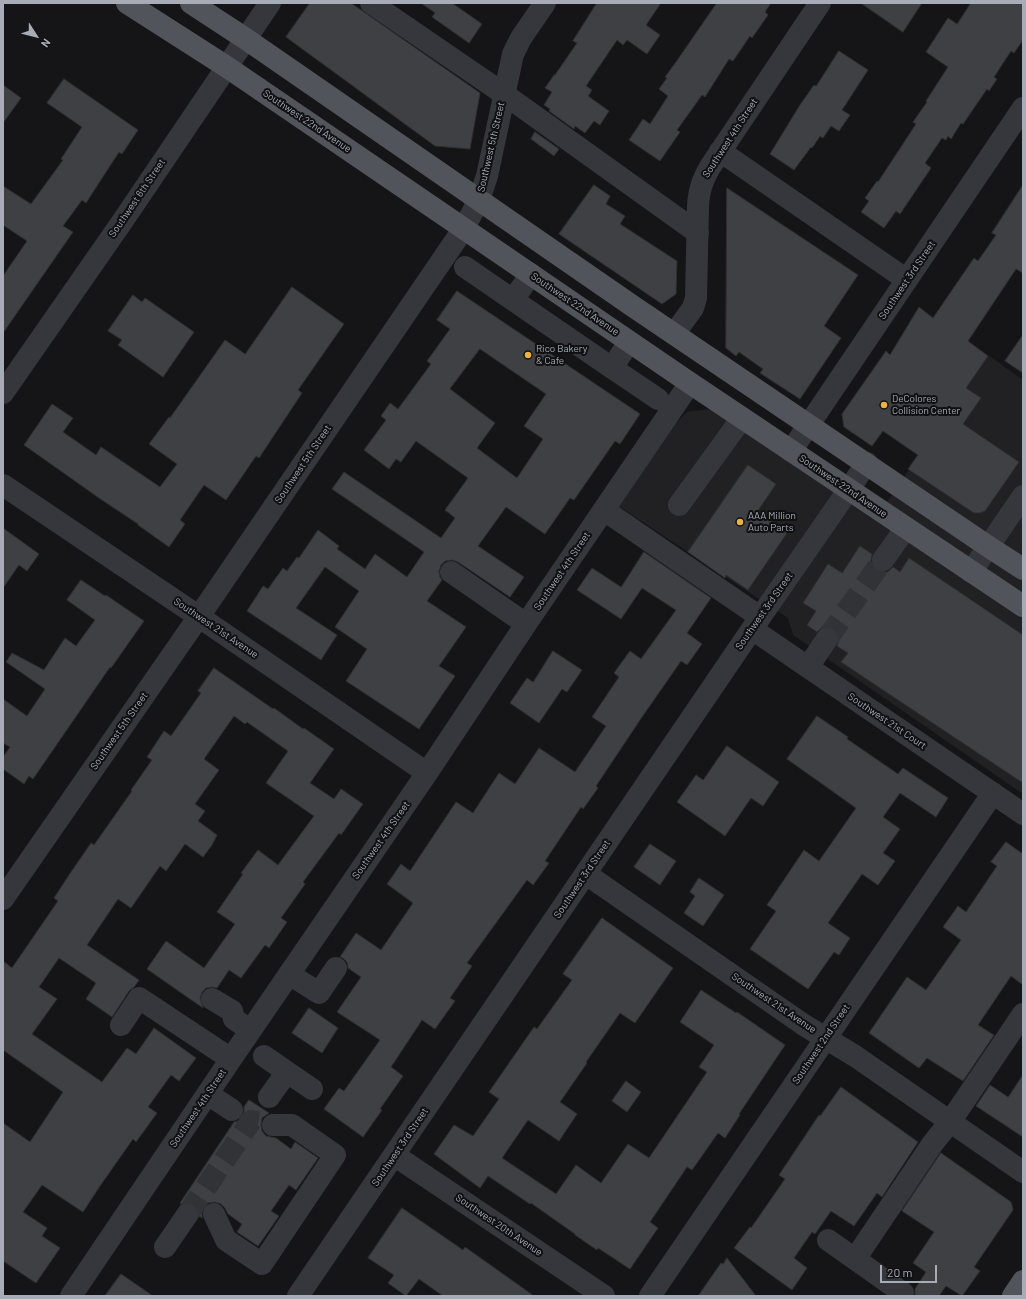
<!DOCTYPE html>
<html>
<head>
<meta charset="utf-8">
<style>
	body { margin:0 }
	#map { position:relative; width:1026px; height:1299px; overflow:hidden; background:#151517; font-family:Barlow,sans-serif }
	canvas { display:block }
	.frame { position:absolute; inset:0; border:4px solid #a7acb7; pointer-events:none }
	.north { position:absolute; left:16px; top:16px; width:40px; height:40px; -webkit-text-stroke:3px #101012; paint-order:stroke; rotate:126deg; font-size:11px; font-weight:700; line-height:16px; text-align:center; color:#a7acb7 }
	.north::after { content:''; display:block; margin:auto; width:14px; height:18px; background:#a7acb7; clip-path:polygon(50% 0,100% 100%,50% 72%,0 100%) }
	.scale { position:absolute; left:880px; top:1265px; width:57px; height:18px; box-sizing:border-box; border:2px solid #a7acb7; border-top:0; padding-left:5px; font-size:12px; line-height:14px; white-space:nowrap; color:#a7acb7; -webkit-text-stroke:3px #101012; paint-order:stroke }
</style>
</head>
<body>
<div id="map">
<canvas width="1026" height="1299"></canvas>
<div class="frame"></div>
<div class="north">N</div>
<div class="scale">20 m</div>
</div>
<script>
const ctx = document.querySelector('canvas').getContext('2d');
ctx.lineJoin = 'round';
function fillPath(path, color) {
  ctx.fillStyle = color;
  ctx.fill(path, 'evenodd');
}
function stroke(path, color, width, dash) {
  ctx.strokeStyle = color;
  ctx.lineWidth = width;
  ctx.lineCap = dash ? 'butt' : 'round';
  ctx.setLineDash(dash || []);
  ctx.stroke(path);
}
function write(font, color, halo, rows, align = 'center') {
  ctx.font = font + ' Barlow,sans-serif';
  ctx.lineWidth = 4;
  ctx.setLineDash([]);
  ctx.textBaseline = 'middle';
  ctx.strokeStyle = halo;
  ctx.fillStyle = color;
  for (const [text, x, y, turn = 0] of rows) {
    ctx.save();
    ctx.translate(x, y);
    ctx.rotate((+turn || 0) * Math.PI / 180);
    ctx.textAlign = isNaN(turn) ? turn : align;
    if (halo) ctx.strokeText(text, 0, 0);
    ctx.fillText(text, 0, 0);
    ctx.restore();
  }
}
fillPath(new Path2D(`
	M988 355 1023 380V794L793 635 788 618 617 505 667 432 687 412 711 409 875 519Z`), '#212124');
const building = new Path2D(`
	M310 3H351L480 93 470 149 435 146 286 37Z
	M421 3H452L482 24 469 43 432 17 435 13Z
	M597 3H661L646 25 660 35 647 54 627 40 623 45 617 40 586 86 592 90 588 96 609 111 600 125 594 121 585 133 575 126 574 129 549 111 550 109 544 105 552 92 545 88 554 75H555L577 43 573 41Z
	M717 3H771L765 12 768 15 752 38 750 36 733 61 729 59 705 97 702 95 677 130 680 132 660 161 629 140 643 119 650 124 668 96 659 89 667 78 665 77 676 62Z
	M861 3H922L903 32Z
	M971 3H1023V40L1014 53 1011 51 994 77 997 79 989 91 987 89 963 124 961 123 951 139 948 136 946 140 942 138 925 163 931 168 900 214 896 211 884 228 861 212 869 201 865 198 877 181 878 182 916 124 913 122 927 102 926 101 948 67 926 52 948 18 957 24Z
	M839 51 868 70 842 110 850 115 839 131 831 126 823 138 820 136 812 148 811 147 794 170 770 154 800 105 814 85 816 86Z
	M64 79 138 130 122 154 119 152 86 203 82 200 63 226 73 232 3 333V276L27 241 3 225V186L31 204 63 160 61 159 82 127 47 103Z
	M3 85 21 98 3 123Z
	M535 132 559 149 554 156 531 139Z
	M594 185 610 196 606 204 625 216 620 224 677 261 676 294 662 304 559 234Z
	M1023 185V273L1016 269 968 341 988 356 966 388 981 398 963 424 1019 462 985 511 980 513H974L908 469 918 455 883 431 872 446 844 427 842 414 886 351 890 355 919 307 933 318 974 258 978 261 996 235 992 233Z
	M727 188 858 275 824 326 841 338 800 399 760 373 763 369 739 352 736 356 726 348Z
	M292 287 344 324 298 390 302 393 259 458 256 456 226 500 204 485 180 520 185 524 169 547 138 525V524L99 498 24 445 52 404 73 418 63 432 96 455 101 447 160 487 177 464 149 444 169 417 170 418 225 340 245 354Z
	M457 291 640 414 620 444 615 441 574 500 570 498 545 534 506 507 478 546 524 577 510 597 458 562 452 560 445 561 441 565 439 571 440 577 442 580 427 601 466 627 439 666 455 676 419 729 346 681 367 649 335 627 359 591 325 567 296 608 337 635 321 660 247 611 263 586 268 589 283 568 287 571 297 557 299 558 318 530 339 546 337 549 365 569 375 554 407 577 424 552 332 489 344 472 441 538 455 518 445 510 468 478 416 441 401 462 396 459 389 469 364 450 386 420 381 416 390 403 398 409 431 364 427 361 450 329 437 320ZM480 349 546 394 524 426 543 439 517 478 477 448 495 423 450 389Z
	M133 295 142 302 145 298 194 332 163 377 118 345 122 340 108 331Z
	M1023 335V373L1005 361Z
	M748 465 776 484 757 512 787 533 748 590 726 575 725 578 688 552Z
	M3 528 39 554 27 571 19 565 3 588Z
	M860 546 872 554 871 559V565L876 570 882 572H888L893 567 900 572 909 558 1023 635V783L841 662 848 653 837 646 839 640 838 634 834 629 828 627 821 628 817 632 807 625 816 611 803 603 828 564 842 573Z
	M644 552 711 598 687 633 702 644 687 665 681 661 642 717 596 786 598 788 583 809 581 807 545 861 549 863 533 885 527 880 467 963 472 966 450 998 455 1001 435 1029 422 1020 391 1067 403 1076 380 1109 382 1110 363 1137 324 1109 339 1088 344 1091 380 1040 337 1012 361 977 348 968 347 962 343 958 340 957 356 933 381 950 413 903 387 884 401 864 410 871 456 802 473 813 499 773 515 784 539 748 575 772 606 726 592 717 619 677 614 673 630 651 641 659 676 610 642 588 621 619 577 590 592 568 621 587Z
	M81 580 105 596 106 595 144 621 111 668 110 667 33 779 29 776 24 784 3 769V757L10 747 3 743V699L27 716 45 689 6 662 12 653 44 670 65 638 76 646 95 620 67 600Z
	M553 651 582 670 567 692 562 689 539 723 510 703 527 678 533 682Z
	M214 668 273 709 274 708 303 729 304 728 334 749 310 783 334 799 341 789 363 804 341 835 339 833 303 882 305 884 281 918 287 922 269 948 265 945 241 978 229 970 217 988 212 987 206 988 202 992 200 998 203 1008 147 969 166 941 204 968 235 924 217 912 243 874 241 873 258 850 278 865 314 816 266 783 288 751 247 722 245 724 234 716 204 759 219 770 195 804 205 811 198 821 217 835 212 845 203 857 185 844 166 871 160 866 131 908 118 899 87 945 139 980 135 986 129 991 112 1017 86 999 96 983 59 958 39 987 57 999 32 1034 102 1082 127 1048 136 1054 154 1028 196 1058 179 1081 171 1075 148 1107 157 1113 136 1142 133 1139 100 1186 83 1212 42 1185 23 1212 47 1228 42 1236 60 1248 36 1283 3 1261V1123L30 1142 63 1092 3 1050V961L12 968 58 901 54 898 69 875 91 843 94 845 132 791 131 790 152 760 147 757 164 731 171 736 201 693 198 691Z
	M817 716 848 737 847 739 898 774 903 768 948 798 936 817 900 793 883 817 900 829 883 853 895 861 878 885 862 874 828 923 850 938 839 955 834 952 808 989 750 949 776 911 767 905 804 850 819 861 856 808 787 759Z
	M727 746 779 782 763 806 751 798 725 836 677 802 696 775 703 780Z
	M1006 842 1023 854V985L1011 976 978 1025 994 1035 963 1081 927 1058 919 1068 869 1033 907 977 926 990 961 940 943 927 958 906 966 912 997 866 991 862Z
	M650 844 676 861 660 885 634 867Z
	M699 878 724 895 703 926 684 913 695 896 690 892Z
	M602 918 673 968 635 1023 620 1013 586 1062 587 1063 560 1102 577 1114 559 1141 528 1120 502 1158 556 1194 576 1165 601 1183 628 1144 649 1158 707 1072 699 1067 714 1045 680 1022 701 990 736 1013 737 1012 785 1045 739 1114 740 1115 725 1138 718 1133 692 1170 687 1167 650 1222 658 1228 630 1269 598 1248 597 1250 575 1235V1234L531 1203 530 1204 488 1176 480 1188 434 1154 454 1125 473 1136 499 1099 489 1092 534 1027 537 1029 572 980 563 974Z
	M309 1008 338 1028 322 1053 292 1033Z
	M1023 1075V1137L976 1106 990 1085 1008 1097Z
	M626 1081 641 1092 627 1112 612 1101Z
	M841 1087 918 1142 882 1197 877 1193 854 1226 831 1211 815 1234 812 1232 794 1258 807 1268 792 1290 734 1248 750 1227 751 1228 785 1179 779 1175 819 1115 820 1116Z
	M249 1100 269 1113 262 1118 261 1125 262 1131 266 1136 276 1138 291 1149 295 1142 318 1158 296 1190 289 1185 271 1211 279 1216 258 1246 237 1232 242 1224 228 1214 225 1208 221 1204 215 1202 208 1203 204 1207 202 1212V1218L199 1216 198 1209 194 1205 188 1203 182 1204 180 1203 234 1122 238 1121 242 1117 244 1111V1107Z
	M941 1153 1011 1202 1013 1210 974 1267 980 1271 962 1296 946 1286 939 1296H915V1289L926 1272 913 1263 934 1232 902 1211Z
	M402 1208 463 1250 465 1247 534 1296H443L419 1279 406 1296 388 1283 394 1275 368 1258Z
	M727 1258 756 1296H698L721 1263 723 1264Z
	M121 1274 153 1296H105Z`);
fillPath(building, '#3f4044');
stroke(building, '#2f2f33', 1);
stroke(new Path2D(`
	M827 639 883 560
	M187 1215 251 1121 273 1125`), '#323337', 22, [22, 11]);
stroke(new Path2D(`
	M371 3 504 94 698 233
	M720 151 907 280
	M465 267 513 300
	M531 274 513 300 612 368
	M674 334 693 308 696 298 698 206C699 190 702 181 710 167L820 3
	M629 342 612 368 658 399
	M3 393 124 219 270 3
	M791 451 1023 108
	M3 485 198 616 427 773
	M679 505 742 418
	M604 510 760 617
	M883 560 906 528
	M451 572 526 624
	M971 572 1023 496
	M752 629 1023 814
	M808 667 827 639
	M586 874 804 1025 855 1056 1023 1172
	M3 899 211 599 464 228 479 200 487 176 513 54 521 38 545 3
	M289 974 319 993 336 968
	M212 999 232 1011 234 1019 250 1030
	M121 1025 139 998 231 1059
	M264 1056 287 1072 269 1097
	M287 1072 312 1089
	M208 1094 232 1110
	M394 1155 604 1296
	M214 1214 226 1240 262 1264 335 1155 292 1125H273
	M828 1240 903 1293
	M165 1247 187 1215
	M855 1259 933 1143 950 1122 1023 1014
	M71 1296 231 1059 427 773 526 624 690 383
	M298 1296 752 629 867 463
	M650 1296 993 793`), '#36373c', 22);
stroke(new Path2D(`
	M127 3 227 67 690 383 1023 606
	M191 3 246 39 634 307 989 547 1023 569
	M1013 1296 1023 1281`), '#52545b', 22);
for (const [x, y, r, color] of [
	[528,355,4,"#f0b233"],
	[884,405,4,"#f0b233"],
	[740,522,4,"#f0b233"]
]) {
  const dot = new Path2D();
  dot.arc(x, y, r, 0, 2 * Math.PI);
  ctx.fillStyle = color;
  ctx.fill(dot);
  stroke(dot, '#101012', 1.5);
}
write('10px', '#a7acb7', '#101012', [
	["Southwest 22nd Avenue",307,121,34],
	["Southwest 4th Street",730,138,-57],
	["Southwest 5th Street",491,147,-77],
	["Southwest 6th Street",137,198,-56],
	["Southwest 3rd Street",907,280,-56],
	["Southwest 22nd Avenue",575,304,34],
	["Southwest 5th Street",303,464,-56],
	["Southwest 22nd Avenue",843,486,34],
	["Southwest 4th Street",562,571,-56],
	["Southwest 3rd Street",764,611,-55],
	["Southwest 21st Avenue",216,628,34],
	["Southwest 21st Court",887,721,34],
	["Southwest 5th Street",119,731,-55],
	["Southwest 4th Street",381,840,-55],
	["Southwest 3rd Street",582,879,-56],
	["Southwest 21st Avenue",774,1003,34],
	["Southwest 2nd Street",821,1044,-56],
	["Southwest 4th Street",198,1108,-56],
	["Southwest 3rd Street",400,1147,-56],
	["Southwest 20th Avenue",499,1225,34]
]);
write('10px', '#a7acb7', '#101012', [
	["Rico Bakery",536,349],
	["& Cafe",536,361],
	["DeColores",892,399],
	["Collision Center",892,411],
	["AAA Million",748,516],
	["Auto Parts",748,528]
], 'left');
</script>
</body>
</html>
